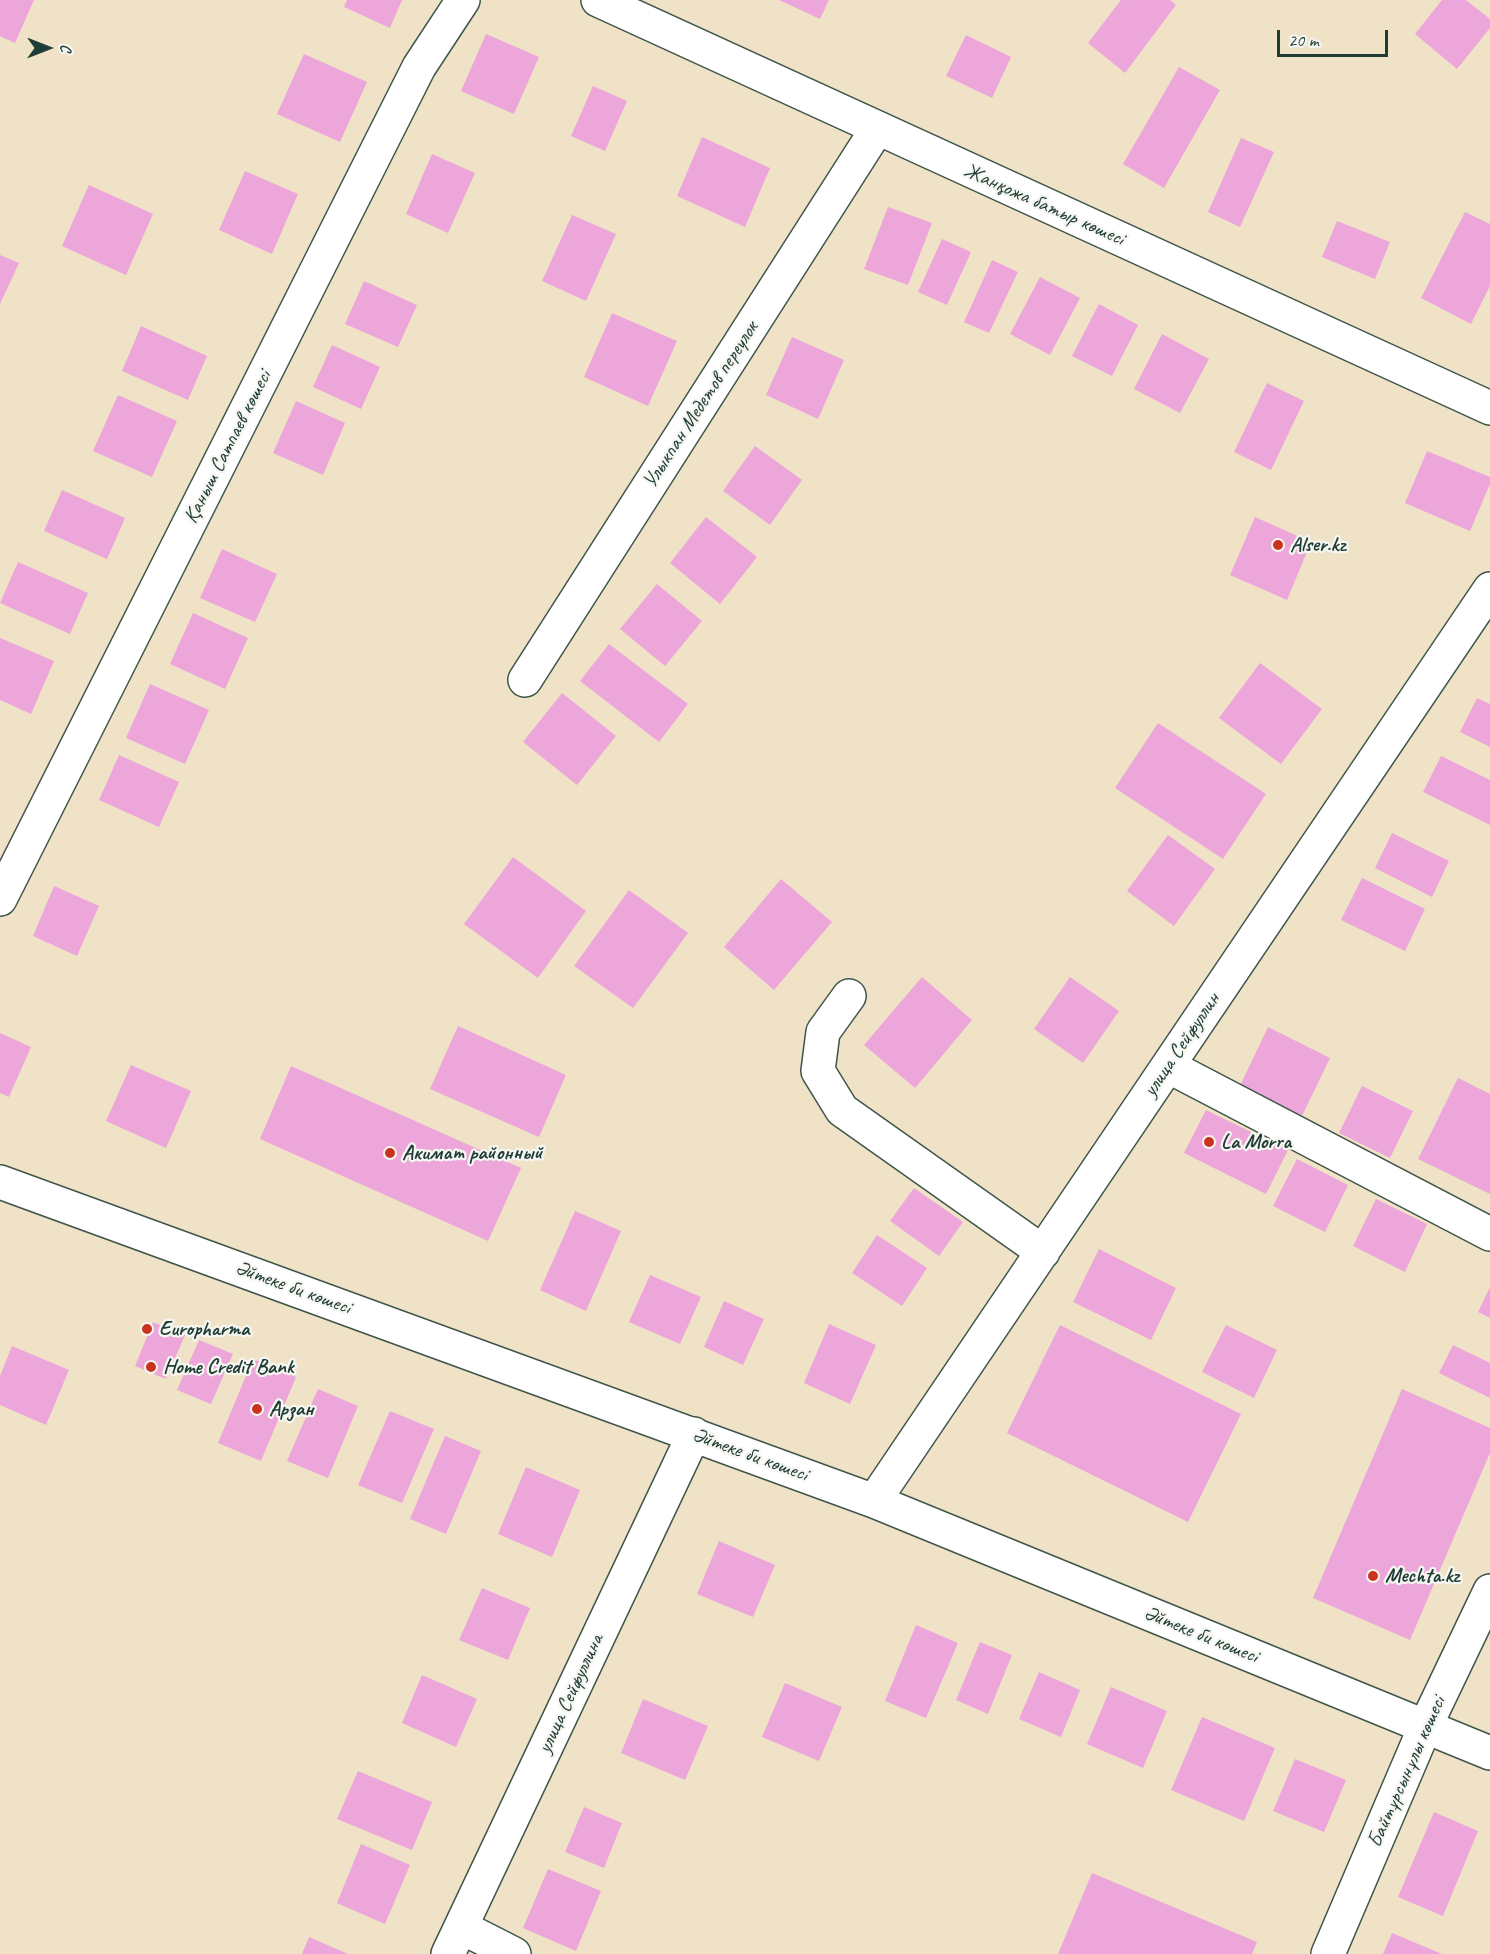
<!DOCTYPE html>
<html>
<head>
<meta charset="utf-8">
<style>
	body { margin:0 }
	#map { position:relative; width:1490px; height:1954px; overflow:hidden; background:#f0e2c7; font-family:Caveat,sans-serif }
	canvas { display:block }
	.north { position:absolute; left:18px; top:18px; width:60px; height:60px; -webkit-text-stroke:4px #f6f6f2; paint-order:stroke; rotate:90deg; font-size:16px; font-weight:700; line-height:24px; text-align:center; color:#1f3d34 }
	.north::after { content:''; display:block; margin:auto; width:21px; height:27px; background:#1f3d34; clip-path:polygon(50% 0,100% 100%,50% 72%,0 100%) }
	.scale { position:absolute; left:1277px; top:30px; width:111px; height:27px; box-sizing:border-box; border:3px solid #1f3d34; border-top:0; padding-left:8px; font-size:18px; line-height:21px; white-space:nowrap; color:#1f3d34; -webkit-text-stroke:4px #f6f6f2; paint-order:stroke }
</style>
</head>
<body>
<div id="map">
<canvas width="1490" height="1954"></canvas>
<div class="north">С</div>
<div class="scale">20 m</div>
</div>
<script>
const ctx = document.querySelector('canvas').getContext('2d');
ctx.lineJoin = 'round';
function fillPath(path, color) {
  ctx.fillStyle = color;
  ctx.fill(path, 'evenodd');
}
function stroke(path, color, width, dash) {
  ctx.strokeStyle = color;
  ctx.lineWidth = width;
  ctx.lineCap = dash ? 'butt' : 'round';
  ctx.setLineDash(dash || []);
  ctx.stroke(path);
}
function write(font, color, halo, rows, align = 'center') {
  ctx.font = font + ' Caveat,sans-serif';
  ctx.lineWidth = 4.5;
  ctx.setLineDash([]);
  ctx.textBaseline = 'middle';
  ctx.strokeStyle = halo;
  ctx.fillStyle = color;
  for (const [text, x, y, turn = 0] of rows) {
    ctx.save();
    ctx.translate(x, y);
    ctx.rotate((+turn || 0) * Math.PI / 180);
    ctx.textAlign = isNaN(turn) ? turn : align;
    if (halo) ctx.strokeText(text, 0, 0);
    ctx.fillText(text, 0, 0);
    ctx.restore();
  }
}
fillPath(new Path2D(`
	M0 0H34L15 43 0 36Z
	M347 0H402L390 28 344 7Z
	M779 0H829L820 19Z
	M1121 0H1170L1176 5 1125 73 1088 43Z
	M1442 0H1466L1490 19V28L1457 69 1415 34Z
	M486 34 539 57 514 114 461 91Z
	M966 35 1011 57 992 98 946 76Z
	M304 54 367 82 340 142 277 114Z
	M1179 67 1220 90 1164 188 1123 164Z
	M593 86 627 101 605 151 571 136Z
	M702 137 770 168 745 227 677 196Z
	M1241 138 1274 152 1240 227 1208 212Z
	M432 154 475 173 448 233 406 214Z
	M245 171 298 194 272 254 219 230Z
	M89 185 153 214 126 275 62 246Z
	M888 207 932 223 908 285 864 269Z
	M1465 212 1490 224V286L1471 324 1421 298Z
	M572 215 616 234 586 301 542 281Z
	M1337 221 1390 242 1375 279 1322 257Z
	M942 239 971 252 947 305 918 292Z
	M0 255 19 263 0 304Z
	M992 260 1018 272 989 333 964 322Z
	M1040 277 1080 298 1050 355 1010 334Z
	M364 281 417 305 398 347 345 324Z
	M1099 304 1138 325 1112 376 1072 356Z
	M612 313 677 341 648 406 584 377Z
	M141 326 207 356 188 400 122 371Z
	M1162 334 1209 359 1180 413 1134 389Z
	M792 337 844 360 818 419 766 395Z
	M332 345 380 367 361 409 313 387Z
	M1267 383 1304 401 1271 470 1234 452Z
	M118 395 177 421 152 477 93 451Z
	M296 401 345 423 323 475 273 453Z
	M755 446 802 480 770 525 723 491Z
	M1427 451 1490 477V484L1470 531 1405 503Z
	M62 490 125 518 107 559 44 531Z
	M706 517 757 557 720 604 670 563Z
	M1255 517 1311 542 1287 600 1230 575Z
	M222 549 277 574 255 622 200 598Z
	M18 562 88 593 70 634 0 603Z
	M657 584 702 621 665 666 620 629Z
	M193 613 248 638 225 689 170 664Z
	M0 638 54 661 31 714 0 700Z
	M609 644 688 704 659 742 580 681Z
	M1260 663 1322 709 1281 764 1219 718Z
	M150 684 209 710 185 764 126 738Z
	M562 693 616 736 577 785 523 742Z
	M1477 698 1490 704V747L1460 732Z
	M1158 723 1266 794 1223 859 1115 788Z
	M119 755 179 782 159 827 99 800Z
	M1441 756 1490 780V825L1423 792Z
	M1392 833 1449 861 1432 897 1375 868Z
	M1168 835 1215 869 1174 926 1127 891Z
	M513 857 586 911 538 978 464 924Z
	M1362 878 1425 909 1405 951 1341 920Z
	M781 879 832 922 774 990 724 947Z
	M54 886 99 906 77 956 33 936Z
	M629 890 688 933 633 1008 574 966Z
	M922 977 972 1020 915 1088 864 1045Z
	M1070 977 1119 1011 1083 1063 1034 1029Z
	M458 1026 566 1075 539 1137 430 1089Z
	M1268 1027 1330 1058 1302 1116 1240 1086Z
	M0 1033 31 1047 9 1097 0 1093Z
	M131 1065 191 1091 166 1148 106 1121Z
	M291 1066 521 1168 488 1241 260 1139Z
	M1458 1078 1490 1094V1194L1418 1159Z
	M1362 1086 1413 1111 1390 1158 1339 1133Z
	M1206 1110 1288 1150 1266 1194 1184 1153Z
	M1297 1159 1348 1185 1325 1232 1273 1206Z
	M914 1188 963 1222 939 1256 890 1221Z
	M1376 1199 1427 1224 1405 1272 1353 1246Z
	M575 1211 621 1231 586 1311 540 1290Z
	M877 1235 927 1268 902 1306 852 1273Z
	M1099 1249 1176 1288 1151 1340 1073 1302Z
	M650 1275 701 1297 680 1344 629 1322Z
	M1490 1287V1318L1478 1312Z
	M724 1301 764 1319 743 1365 704 1347Z
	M153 1322 185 1335 166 1379 135 1366Z
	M829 1324 876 1345 850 1404 804 1383Z
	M1060 1325 1241 1414 1188 1522 1007 1433Z
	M1226 1325 1277 1350 1254 1398 1202 1372Z
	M199 1340 233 1354 211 1404 177 1390Z
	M1453 1345 1490 1363V1398L1439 1373Z
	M12 1346 69 1370 46 1425 0 1405V1376Z
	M253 1359 296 1377 261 1461 218 1443Z
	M318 1389 358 1406 328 1478 287 1461Z
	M1402 1389 1490 1428V1453L1410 1640 1313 1598Z
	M390 1411 434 1429 402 1503 358 1485Z
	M445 1436 481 1451 446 1534 410 1519Z
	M526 1467 580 1490 552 1557 498 1534Z
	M719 1541 775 1565 753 1617 697 1594Z
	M482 1588 530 1608 508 1660 459 1640Z
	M916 1625 958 1643 926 1718 885 1701Z
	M980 1642 1012 1655 988 1714 956 1700Z
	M1039 1672 1080 1690 1061 1737 1019 1719Z
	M422 1675 477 1699 456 1747 402 1723Z
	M785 1683 842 1707 819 1761 762 1737Z
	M1111 1687 1167 1711 1143 1768 1087 1744Z
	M643 1699 708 1726 685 1780 621 1753Z
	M1202 1717 1275 1748 1244 1821 1171 1790Z
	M1295 1759 1346 1780 1324 1832 1273 1811Z
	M358 1771 432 1802 412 1850 337 1819Z
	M584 1807 622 1823 604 1868 565 1852Z
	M1434 1812 1478 1831 1443 1916 1398 1897Z
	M361 1844 410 1865 385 1924 337 1903Z
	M548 1869 601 1891 576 1951 523 1928Z
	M1092 1873 1257 1942 1252 1954H1058Z
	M1392 1933 1442 1954H1383Z
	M309 1937 348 1954H302Z`), '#eca6d9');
const minor = new Path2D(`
	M598 0 1490 408
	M525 680 877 129
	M0 899 419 67 463 0
	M849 996 823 1032 818 1071 842 1110 1043 1252
	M1168 1066 1490 1234
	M0 1182 874 1501 1490 1753
	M874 1501 1490 589
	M461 1927 514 1954
	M448 1954 694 1434
	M1328 1954 1425 1727 1490 1591`);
stroke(minor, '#3e564a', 36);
stroke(minor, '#fff', 33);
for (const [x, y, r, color] of [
	[1278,545,6,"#c8321e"],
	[1209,1142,6,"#c8321e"],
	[390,1153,6,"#c8321e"],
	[147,1329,6,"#c8321e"],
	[151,1367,6,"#c8321e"],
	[257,1409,6,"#c8321e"],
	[1373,1576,6,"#c8321e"]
]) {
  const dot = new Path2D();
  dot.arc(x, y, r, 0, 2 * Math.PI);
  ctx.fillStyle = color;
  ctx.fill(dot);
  stroke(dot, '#f6f6f2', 2);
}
write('21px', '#1f3d34', '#f6f6f2', [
	["Жанқожа батыр көшесі",1044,205,24],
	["Улыкпан Медетов переулок",701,405,-57],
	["Қаныш Сатпаев көшесі",228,447,-63],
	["улица Сейфуллин",1182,1045,-56],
	["Әйтеке би көшесі",293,1288,20],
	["Әйтеке би көшесі",750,1455,20],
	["Әйтеке би көшесі",1201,1635,22],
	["улица Сейфуллина",571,1694,-65],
	["Байтұрсынұлы көшесі",1407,1772,-66]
]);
write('bold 21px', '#1f3d34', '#f6f6f2', [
	["Alser.kz",1290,545],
	["La Morra",1221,1142],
	["Акимат районный",402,1153],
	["Europharma",159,1329],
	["Home Credit Bank",163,1367],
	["Арзан",269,1409],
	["Mechta.kz",1385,1576]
], 'left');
</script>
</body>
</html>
